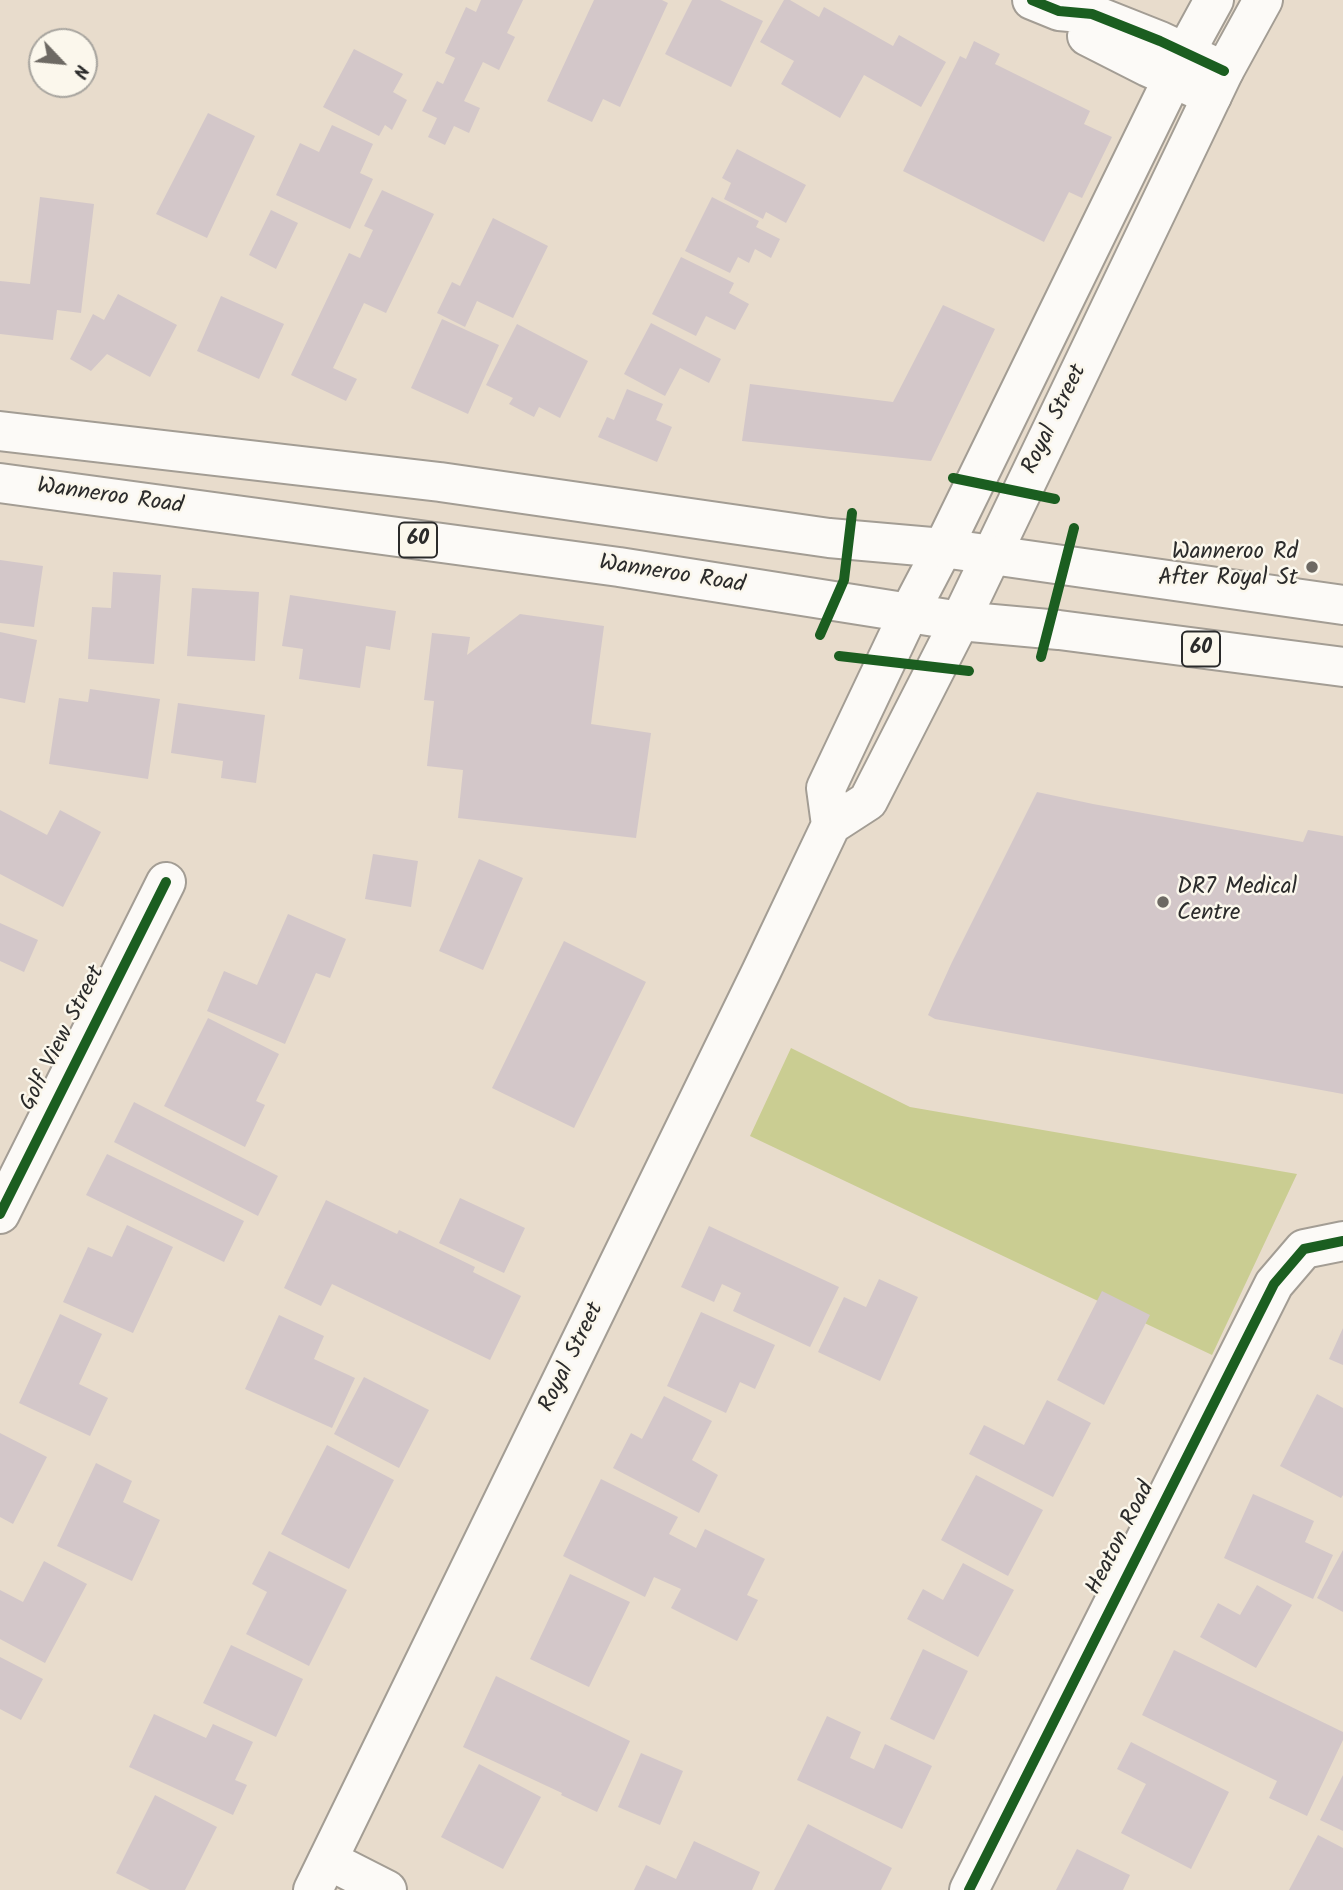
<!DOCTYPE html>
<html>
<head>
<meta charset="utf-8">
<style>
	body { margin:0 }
	#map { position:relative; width:1343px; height:1890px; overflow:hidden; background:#e8dccc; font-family:Kalam,sans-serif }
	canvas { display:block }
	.north { position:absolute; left:28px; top:28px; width:70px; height:70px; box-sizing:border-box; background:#fbf7ec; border:2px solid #a8a59f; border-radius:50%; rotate:116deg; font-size:19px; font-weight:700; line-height:28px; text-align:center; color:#2b2b2b }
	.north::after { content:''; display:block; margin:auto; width:24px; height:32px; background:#6d6963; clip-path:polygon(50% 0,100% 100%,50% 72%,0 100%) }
</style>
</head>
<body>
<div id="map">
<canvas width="1343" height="1890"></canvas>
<div class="north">N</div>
</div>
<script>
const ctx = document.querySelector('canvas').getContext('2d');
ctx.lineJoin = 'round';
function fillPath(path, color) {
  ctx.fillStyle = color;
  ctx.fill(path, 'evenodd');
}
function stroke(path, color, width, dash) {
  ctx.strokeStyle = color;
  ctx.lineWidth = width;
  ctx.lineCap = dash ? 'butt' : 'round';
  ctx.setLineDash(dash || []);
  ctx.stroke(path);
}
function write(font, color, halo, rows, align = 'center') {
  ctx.font = font + ' Kalam,sans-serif';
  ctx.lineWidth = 5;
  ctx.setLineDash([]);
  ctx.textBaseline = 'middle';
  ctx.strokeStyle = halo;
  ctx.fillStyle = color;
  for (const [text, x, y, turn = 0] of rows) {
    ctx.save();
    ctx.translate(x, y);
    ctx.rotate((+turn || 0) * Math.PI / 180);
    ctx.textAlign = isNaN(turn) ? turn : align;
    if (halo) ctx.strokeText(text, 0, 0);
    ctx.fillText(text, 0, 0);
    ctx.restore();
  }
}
fillPath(new Path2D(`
	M791 1048 910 1107 1297 1174 1212 1355 750 1136Z`), '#cacd92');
fillPath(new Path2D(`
	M481 0H523L507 33 515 37 499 70 483 62 464 101 480 108 469 133 454 126 445 145 428 137 437 118 422 111 437 81 443 84 455 58 445 53 466 7 476 12Z
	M594 0H662L668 3 620 107 603 99 592 122 547 101Z
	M692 0H720L763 21 731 87 665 54Z
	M784 0H790L819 17 824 7 893 46 899 35 946 62 921 107 864 75 840 118 781 84 794 61 760 42Z
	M974 41 1000 54 995 64 1090 111 1084 124 1112 137 1082 198 1069 192 1044 242 903 171 960 56 966 59Z
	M354 49 403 74 393 92 407 100 392 130 385 125 379 136 323 107Z
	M208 113 255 136 207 238 156 214Z
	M332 125 373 144 360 173 373 179 350 229 276 195 300 143 319 152Z
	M737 149 806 185 786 223 766 212 763 219 724 199 731 183 722 178Z
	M382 190 434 214 386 313 364 303 333 368 357 379 346 401 291 375 349 253 360 258 373 230 364 226Z
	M40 197 94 204 81 313 57 310 53 340 0 334V281L30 284Z
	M712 197 759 221 756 227 780 239 771 258 755 249 749 263 738 257 730 273 685 251Z
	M271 210 298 223 276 269 249 255Z
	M493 218 548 246 513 318 477 301 465 327 437 313 452 282 460 286Z
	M681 257 734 283 729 293 749 304 735 330 706 316 696 336 652 314Z
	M118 294 177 325 150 377 107 354 91 371 70 359 93 314 104 320Z
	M221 296 284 324 259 379 197 351Z
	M943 305 995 329 931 461 742 441 750 384 893 402Z
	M442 319 499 345 468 414 411 388Z
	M651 323 721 359 709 383 680 368 665 396 624 374Z
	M517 324 588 361 560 418 539 407 534 417 509 404 513 398 486 385Z
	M627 389 663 404 656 420 672 427 657 462 598 437 607 417 614 420Z
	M0 560 43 566 34 627 0 623Z
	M113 572 161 575 154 664 88 659 92 607 111 608Z
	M192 588 259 592 255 661 187 656Z
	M290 595 396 611 390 650 366 646 360 688 299 679 303 649 282 646Z
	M520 614 604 626 591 724 651 733 636 838 458 818 463 770 427 766 434 701 424 700 432 633 470 637 467 655Z
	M0 632 37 640 25 703 0 698Z
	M90 689 160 699 148 779 49 764 59 698 88 702Z
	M178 703 265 715 256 783 221 778 223 761 171 753Z
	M1037 792 1093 804 1303 842 1308 830 1343 836V1094L935 1019 928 1015 952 962Z
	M0 810 47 835 60 810 101 832 63 907 0 874Z
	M373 854 418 861 411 907 365 899Z
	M479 859 523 878 483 970 439 951Z
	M288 914 346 939 330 978 316 973 285 1044 207 1011 224 971 257 985Z
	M0 923 38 940 24 972 0 961Z
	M564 941 646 982 574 1128 492 1088Z
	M208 1018 279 1054 256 1101 265 1105 245 1147 164 1106Z
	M134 1102 278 1176 258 1216 114 1142Z
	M107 1154 244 1221 224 1262 86 1195Z
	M460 1198 525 1228 504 1273 439 1243Z
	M326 1200 397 1234 399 1230 475 1267 473 1272 521 1296 490 1360 332 1284 321 1306 284 1288Z
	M127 1225 173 1247 133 1333 63 1302 88 1247 112 1257Z
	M709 1226 839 1287 810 1347 733 1311 741 1293 722 1284 714 1302 681 1287Z
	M879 1279 918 1297 880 1381 818 1352 844 1297 866 1307Z
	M1102 1291 1150 1315 1104 1405 1057 1380Z
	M701 1312 775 1345 755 1389 740 1382 726 1413 667 1386Z
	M60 1314 102 1334 79 1384 108 1398 90 1436 19 1403Z
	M279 1315 324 1336 314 1359 355 1378 332 1428 245 1389Z
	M1343 1328V1365L1329 1359Z
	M364 1377 429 1410 399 1468 334 1434Z
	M1317 1394 1343 1408V1495L1341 1498 1280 1466Z
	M664 1396 712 1421 692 1460 718 1475 699 1513 613 1468 631 1433 642 1439Z
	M1047 1400 1091 1423 1053 1497 969 1454 984 1425 1024 1445Z
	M0 1433 47 1457 13 1524 0 1517Z
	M327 1445 394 1480 349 1569 281 1534Z
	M96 1463 132 1481 123 1502 160 1520 132 1581 57 1546Z
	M976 1475 1043 1510 1008 1576 941 1540Z
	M601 1479 678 1517 669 1534 696 1548 705 1529 765 1559 747 1595 758 1600 737 1641 671 1608 681 1589 654 1577 645 1597 563 1556Z
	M1253 1494 1314 1521 1305 1542 1333 1555 1313 1599 1224 1558Z
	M1343 1550V1612L1317 1598Z
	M269 1551 347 1590 309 1666 246 1634 267 1592 252 1584Z
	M44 1561 87 1584 45 1663 0 1639V1590L23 1602Z
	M963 1563 1014 1590 978 1657 907 1619 923 1589 943 1600Z
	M570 1574 630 1602 589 1687 530 1659Z
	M1257 1585 1292 1605 1256 1668 1200 1637 1218 1603 1240 1615Z
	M231 1645 303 1679 276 1737 203 1703Z
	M923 1649 968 1671 934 1740 890 1719Z
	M1174 1650 1343 1732V1740L1307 1816 1269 1798 1277 1781 1142 1715Z
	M0 1657 43 1679 21 1720 0 1709Z
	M496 1676 630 1741 597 1812 561 1795 562 1793 463 1747Z
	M154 1714 206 1738 213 1724 253 1742 235 1780 247 1785 233 1815 129 1767Z
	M827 1716 861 1732 850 1758 874 1769 885 1744 932 1766 902 1829 797 1780Z
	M1131 1742 1229 1792 1191 1869 1121 1833 1146 1784 1117 1769Z
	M641 1753 683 1771 660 1825 618 1807Z
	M479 1764 541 1797 503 1869 441 1837Z
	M1343 1775V1831L1320 1820Z
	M155 1795 217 1827 185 1890H150L116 1873Z
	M808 1824 892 1868 881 1890H774Z
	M1318 1835 1343 1848V1890H1289Z
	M694 1841 760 1872 752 1890H634L646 1865 676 1879Z
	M1077 1849 1130 1875 1123 1890H1056Z`), '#d3c7c9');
const minor = new Path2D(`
	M1032 0 1059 11 1092 14 1160 41 1224 71
	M1087 36 1148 67 1212 96
	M0 1214 166 882
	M328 1860 387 1890
	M969 1890 1274 1284 1304 1249 1343 1241`);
const secondary = new Path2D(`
	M831 825 826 788 909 613
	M313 1890 761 972 831 825 868 801 960 621`);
const primary = new Path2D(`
	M909 613 943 548 1185 53 1214 0
	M960 621 1224 71 1263 0`);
const trunk = new Path2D(`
	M0 431 440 482 829 538 943 548 1343 605
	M0 483 619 567 960 621 1059 630 1343 667`);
stroke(minor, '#a39d94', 42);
stroke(secondary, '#a39d94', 42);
stroke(primary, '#a39d94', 42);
stroke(trunk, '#a39d94', 42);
stroke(minor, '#fcfaf7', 38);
stroke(secondary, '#fcfaf7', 38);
stroke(primary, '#fcfaf7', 38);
stroke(trunk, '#fcfaf7', 38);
stroke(new Path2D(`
	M1032 0 1059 11 1092 14 1160 41 1224 71
	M953 478 1055 499
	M820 635 844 580 852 513
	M839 656 969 671
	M1041 657 1074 528
	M0 1214 166 882
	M969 1890 1274 1284 1304 1249 1343 1241`), '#1b5e20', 10);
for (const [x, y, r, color] of [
	[1312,567,7,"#6d6963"],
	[1163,902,7,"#6d6963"]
]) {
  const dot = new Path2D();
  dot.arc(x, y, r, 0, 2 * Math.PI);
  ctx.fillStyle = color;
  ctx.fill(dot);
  stroke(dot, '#fbf7ec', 2.5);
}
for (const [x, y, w] of [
	[418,540,38],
	[1201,649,38]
]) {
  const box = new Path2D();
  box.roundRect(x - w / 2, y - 17.5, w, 35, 5);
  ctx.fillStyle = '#fbf7ec';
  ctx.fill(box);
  stroke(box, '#2b2b2b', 2);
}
write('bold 21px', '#2b2b2b', null, [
	["60",418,540],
	["60",1201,649]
]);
write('23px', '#2b2b2b', '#fbf7ec', [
	["Royal Street",1056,420,-64],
	["Wanneroo Road",110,498,8],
	["Wanneroo Road",672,576,9],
	["Golf View Street",64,1039,-63],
	["Royal Street",573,1358,-64],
	["Heaton Road",1122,1539,-63]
]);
write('23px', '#2b2b2b', '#fbf7ec', [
	["Wanneroo Rd",1298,554],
	["After Royal St",1298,580],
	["DR7 Medical",1177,889,"left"],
	["Centre",1177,915,"left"]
], 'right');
</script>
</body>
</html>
